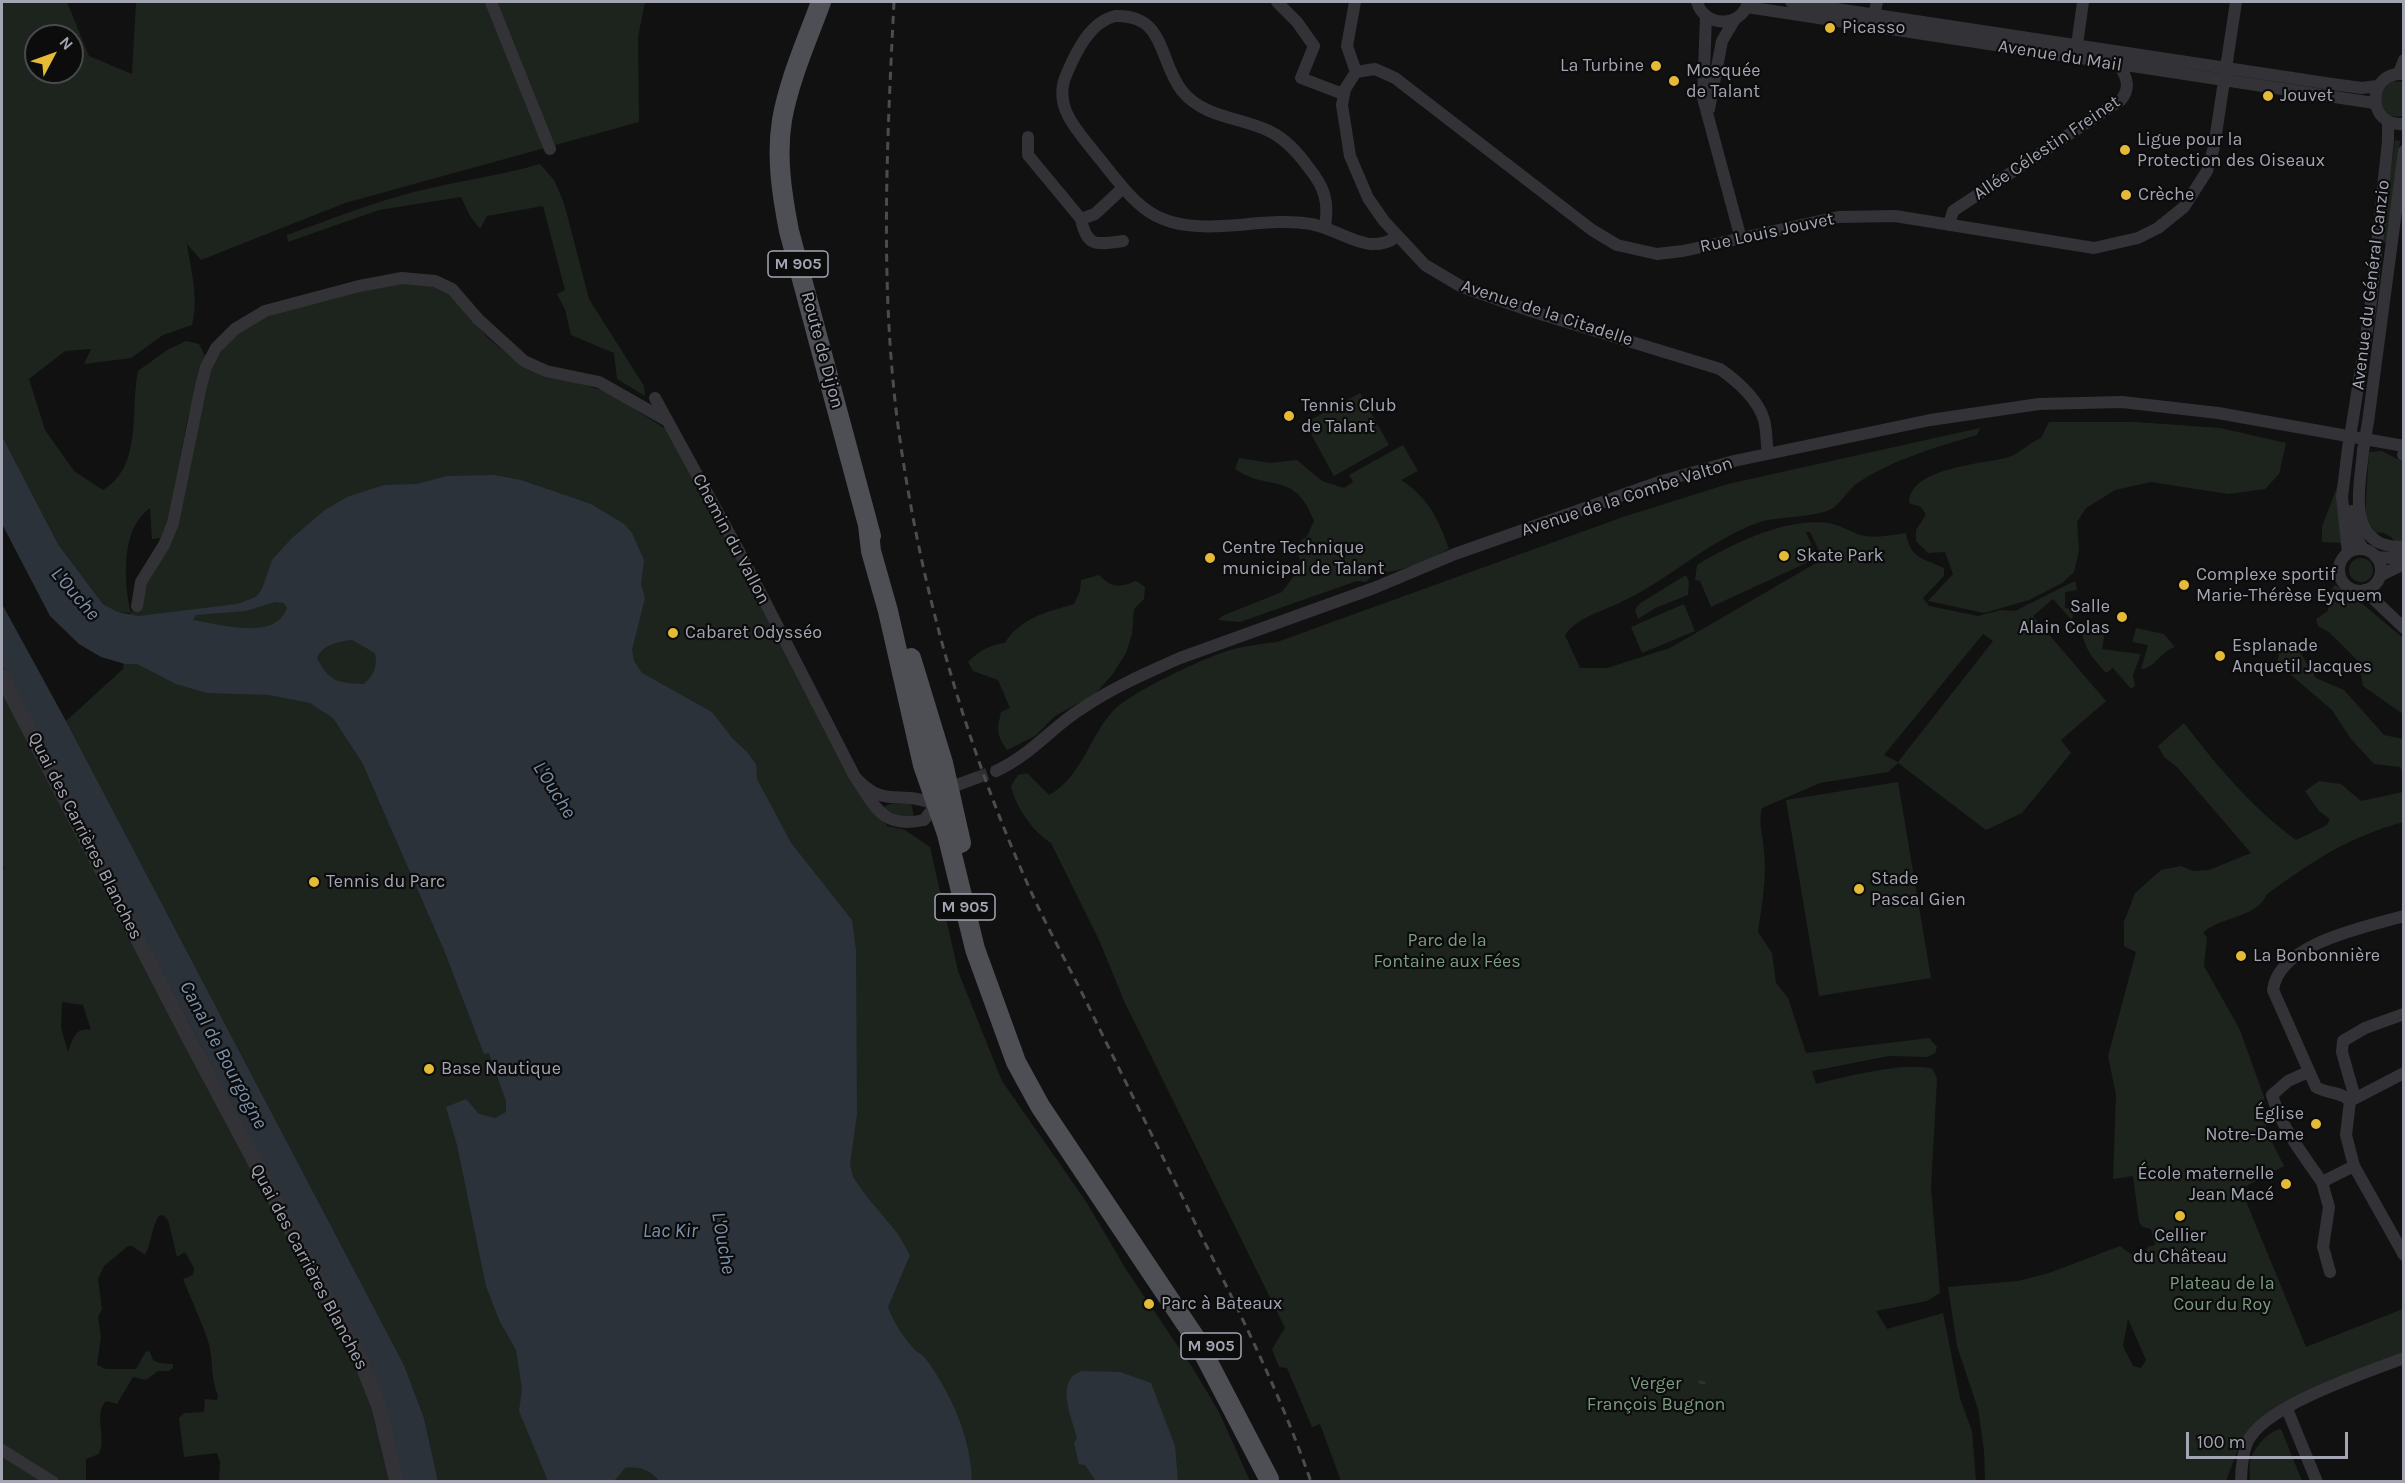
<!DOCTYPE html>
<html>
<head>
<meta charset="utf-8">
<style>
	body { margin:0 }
	#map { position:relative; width:2405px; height:1483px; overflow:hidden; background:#111112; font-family:Karla,sans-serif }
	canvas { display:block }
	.frame { position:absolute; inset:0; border:3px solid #a3a6b2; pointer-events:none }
	.north { position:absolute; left:24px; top:24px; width:60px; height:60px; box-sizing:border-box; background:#0c0c0d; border:2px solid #484a4f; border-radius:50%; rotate:49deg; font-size:16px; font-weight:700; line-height:24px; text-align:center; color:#a3a6b2 }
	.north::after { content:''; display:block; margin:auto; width:21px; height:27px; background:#e4ba37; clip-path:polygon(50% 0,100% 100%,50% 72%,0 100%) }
	.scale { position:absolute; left:2186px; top:1432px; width:162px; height:27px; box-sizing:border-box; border:3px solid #a3a6b2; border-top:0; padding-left:8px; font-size:18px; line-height:21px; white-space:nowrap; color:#a3a6b2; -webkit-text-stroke:4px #0c0c0d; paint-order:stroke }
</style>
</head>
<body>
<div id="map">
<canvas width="2405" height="1483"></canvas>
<div class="frame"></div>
<div class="north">N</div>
<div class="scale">100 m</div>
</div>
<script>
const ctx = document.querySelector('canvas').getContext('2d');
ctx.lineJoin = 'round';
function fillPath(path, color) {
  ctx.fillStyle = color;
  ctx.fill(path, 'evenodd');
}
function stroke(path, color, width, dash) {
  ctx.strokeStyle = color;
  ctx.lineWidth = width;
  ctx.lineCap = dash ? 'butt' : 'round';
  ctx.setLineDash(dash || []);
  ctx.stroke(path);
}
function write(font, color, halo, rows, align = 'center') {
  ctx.font = font + ' Karla,sans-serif';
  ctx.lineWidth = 4.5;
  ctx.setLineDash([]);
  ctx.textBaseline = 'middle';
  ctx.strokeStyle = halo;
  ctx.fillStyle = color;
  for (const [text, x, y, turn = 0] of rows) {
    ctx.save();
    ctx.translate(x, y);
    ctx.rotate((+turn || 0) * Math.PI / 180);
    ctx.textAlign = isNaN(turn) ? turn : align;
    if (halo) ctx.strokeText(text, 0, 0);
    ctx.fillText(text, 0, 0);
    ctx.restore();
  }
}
fillPath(new Path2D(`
	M2 2H67L89 56 132 74 136 2H645L638 37 639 122 345 203 201 260 187 244C191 271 199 298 192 325L163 335 131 358 84 364 91 349 65 351 29 379 45 430 74 471 103 490C143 466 130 411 138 371L167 350 186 341 199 344 205 356 188 417 167 524 160 538 152 539 150 508C121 528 123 581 131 613L171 540 209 370 228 341 268 314 316 299 413 282 440 288 448 293 489 339 523 367 608 392 672 433 887 826 905 830 930 847 958 971 1002 1081 1087 1203 1127 1271 1194 1370 1219 1412 1250 1481H438L424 1418 404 1365 66 721 123 669 130 613 118 612 103 604 58 544 2 436ZM36 36H72V72H36Z
	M2393 81 2403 82V116C2387 119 2382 109 2380 95L2388 84Z
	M2395 140 2400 141 2387 243 2381 242Z
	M540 164 554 180 564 203 589 299 644 386 645 396 617 379 614 353 571 335 565 309 557 294 565 290 543 206 487 216 480 229 470 216 461 197 379 210 288 242 287 235C329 220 371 203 414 192 456 181 499 176 540 164Z
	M1360 393 1389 445 1334 476 1305 423Z
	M2049 422H2135L2220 428 2286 443 2279 474 2265 489 2228 494 2151 482 2115 490 2086 508 2077 522 2079 550 2074 572 2062 583 2029 600 1984 613 1928 601 1953 574 1945 552 1928 553 1916 541V530L1926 515 1921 507 1909 503C1909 467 1985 464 2009 457 2017 455 2029 443 2041 438Z
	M1980 428 1977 435C1937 447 1894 459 1859 482 1848 489 1843 501 1833 508 1818 518 1776 516 1757 523 1706 542 1668 581 1619 603 1600 612 1577 618 1565 635L1580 668H1607L1670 648 1823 559 1810 532H1806L1817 558 1711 607 1700 581 1695 580 1697 565C1734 543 1785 518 1829 523 1839 525 1850 531 1860 535 1874 539 1892 535 1906 533 1910 559 1923 558 1944 568V576L1923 598 1929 606 1978 616 2001 610 2015 611 2075 581 2077 590 2065 592V608L2073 609 2072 633 2065 625 2071 619 2053 599 2033 616 2106 701 2061 740 2071 753 2022 813 1986 830 1898 763 1888 772 1820 783 1762 808C1758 826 1763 833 1764 850 1767 877 1762 905 1758 932L1772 953 1776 983 1788 998 1806 1053 1929 1038 1937 1047 1935 1053 1928 1057 1889 1056 1812 1071 1816 1084C1845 1077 1906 1061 1933 1069L1937 1079 1931 1187 1940 1293 1927 1301 1876 1311 1887 1329 1943 1313 1960 1398 1972 1431 1976 1481H1341L1320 1424 1312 1427 1287 1368 1279 1367 1272 1349 1285 1328 1125 1003 1099 940 1051 843C1032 831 1016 807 1011 786L1018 775 1027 773 1049 795C1082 777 1089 737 1113 711 1131 692 1202 659 1227 651 1244 646 1260 644 1277 642L1623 517 1728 484ZM1983 634 1993 641 1898 762 1884 755Z
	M1403 445 1418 471 1401 480C1428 497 1439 520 1449 549 1424 562 1401 573 1374 573L1366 582 1357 581 1240 622 1218 620 1222 616 1282 592 1302 565 1295 546 1307 536 1314 521C1294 469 1270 493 1235 469L1239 458 1270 463 1297 460 1322 481 1344 488 1353 482 1349 475Z
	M2382 451 2403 462V540L2396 543C2391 536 2384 531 2375 533L2365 516 2369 452Z
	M2340 479 2341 543 2322 542V527Z
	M2349 570a12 12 0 1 1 24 0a12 12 0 1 1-24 0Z
	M1099 575C1112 588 1119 588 1136 581L1145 587 1144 599 1134 609 1132 634 1126 653 1112 675 1095 694 1055 716 1035 736 1007 750C996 734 997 730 1001 712L1010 708 998 680 973 671 968 662C979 651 989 645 1005 643 1020 618 1047 612 1074 604L1080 591 1081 580Z
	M1686 575 1689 582 1688 595 1655 608 1638 619 1635 610 1639 604Z
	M2334 585 2347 591 2403 638V714L2363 686 2359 662 2330 633 2318 626 2316 619 2328 611 2329 595Z
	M1684 604 1695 631 1642 653 1631 627Z
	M2086 623 2106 625 2102 649 2141 654 2133 675 2135 686 2131 689 2113 668 2106 673C2093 658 2082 647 2082 626Z
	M2136 628 2164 634 2175 647C2161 651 2155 668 2141 669L2148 645 2132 642Z
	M2282 643 2299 651 2316 678 2344 690 2384 735 2403 739V772L2400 767 2374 764 2351 739 2332 710 2277 663 2279 654 2273 649Z
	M2 666 360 1348 402 1481H219L220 1462 217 1453 184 1457 179 1418 184 1413 204 1412 205 1399 217 1400 218 1396C210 1378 214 1360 208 1341 201 1320 191 1299 183 1279L193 1275 194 1268 185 1252 177 1257 168 1220 163 1215 159 1216C151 1228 152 1242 145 1255L132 1246H128L104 1266 98 1279 102 1309 98 1317 101 1337 97 1365 106 1369H136L146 1351 150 1352 153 1360 159 1363 173 1364V1368L169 1371H158L146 1380 133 1377 117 1404 106 1401C93 1415 107 1437 99 1454L86 1459V1481H2V872L4 867 2 866ZM62 1002 83 1005 91 1030C75 1027 73 1039 68 1052L61 1028Z
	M2184 723C2217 766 2252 808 2296 840L2327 825 2330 819 2319 811 2305 791 2319 781 2341 784 2361 801 2403 792V822C2348 837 2313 861 2267 894 2256 919 2220 916 2203 933L2207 937 2204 966 2240 1030 2264 1097 2266 1130 2284 1166 2241 1189 2306 1347 2403 1309V1353L2254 1424 2242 1439 2226 1481H1985L1984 1450 1978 1409 1957 1346 1948 1287 2018 1281 2049 1273 2120 1246 2143 1263 2147 1247 2155 1245 2151 1229 2143 1227 2139 1222 2133 1176 2113 1179 2116 1095 2108 1056 2136 952 2124 946V922L2135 893 2161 870 2181 866 2193 871 2209 870 2251 853 2177 767 2164 757 2158 746ZM2128 1319 2146 1360 2141 1368 2133 1366 2123 1346Z
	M1898 782 1931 978 1819 996 1786 800Z
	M911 803 914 817H901L882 808 890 804Z
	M2281 1429 2302 1481H2250C2250 1475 2249 1467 2250 1461 2253 1449 2268 1431 2281 1429Z`), '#1d241e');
fillPath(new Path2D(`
	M2 436 58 544 103 604 118 612 138 616 237 604 256 597 262 589 272 560 292 538 325 510 347 497 384 485 417 484 447 476 494 475 521 480 591 504 624 524 632 533 644 560 641 584 645 598 632 650 634 661 642 673 712 712 732 738 747 752 756 764 757 779 791 843 852 920 856 950 857 1114 850 1164 853 1177 867 1197 898 1234 910 1255 888 1307C893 1322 904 1338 915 1350 918 1353 922 1354 925 1358 951 1392 971 1439 972 1481L660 1482C651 1470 640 1466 625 1468L614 1481H548L519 1411 522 1389 516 1350 500 1322 486 1286 457 1145 446 1107 466 1099 479 1114 495 1118 506 1112V1101L489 1053 484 1054 444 950 362 762 333 718 310 703 269 695 207 693 176 684 137 664H125L101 657 79 644 50 616 2 524ZM275 602 284 603 287 608C275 642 219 624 193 620L196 615 246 611ZM352 640 375 653C378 666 374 675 364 684 338 683 329 682 317 658 322 645 339 641 352 640Z
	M2 604 66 721 404 1365 424 1418 438 1481H402L360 1348 2 666Z
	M1082 1371 1120 1372 1151 1383 1175 1446 1178 1481H1096L1085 1465 1079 1464 1074 1443 1077 1438C1072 1417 1054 1380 1082 1371Z`), '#2b3239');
stroke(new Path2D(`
	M1700 1382 1704 1383`), '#2b3239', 3);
stroke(new Path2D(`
	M976 778 996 771`), '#2e2f32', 12, [12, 6]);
stroke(new Path2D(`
	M491 2 550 149
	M1277 2 1297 22 1314 46 1301 78 1343 94
	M1355 2 1347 46 1356 72
	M1697 2C1704 27 1741 29 1748 2
	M1791 2 2332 84 2362 88 2377 86
	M1747 7 2374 103
	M1874 14 1877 2
	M1706 16 1703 98 1741 239
	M2077 45 2083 2
	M1356 72 1375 69 1395 78 1592 230 1617 245 1657 254 1683 251 1838 217 1895 216 2094 248 2138 238 2158 228 2184 207 2207 171 2214 147 2236 2
	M1356 72 1345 89 1342 105 1350 156 1368 198 1384 221 1425 265 1462 287 1534 312 1720 369C1737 381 1758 399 1764 420 1767 430 1766 443 1768 453
	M2399 73 2404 60
	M2404 74C2366 71 2366 127 2404 124
	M1709 109 1722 41 1735 19
	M1028 137V155L1081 219
	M1949 225 1953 211 2121 100C2131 88 2127 77 2119 65
	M1325 227C1329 202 1325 188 1309 168 1298 153 1286 139 1269 131 1240 117 1204 118 1182 91 1158 60 1166 14 1115 16 1090 22 1076 52 1067 73 1054 101 1070 122 1087 143 1140 208 1148 233 1238 225 1262 223 1287 220 1311 224 1340 229 1368 257 1396 237
	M1123 241C1098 244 1087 249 1081 219L1095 214 1123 188
	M655 398 741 555 855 777C876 808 883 829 924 820L936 805C899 788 886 811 855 777
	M2353 419 2370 310 2388 141V122
	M2368 422 2404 151
	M2348 448 2342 497 2348 553
	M2363 451C2361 480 2348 527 2380 543 2388 546 2395 548 2404 546
	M2403 455H2404
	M2352 511 2357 538 2363 549
	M2339 570a21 21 0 1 1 42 0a21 21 0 1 1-42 0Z
	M2376 557 2392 558 2404 556
	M2381 575 2404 564
	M2364 590 2404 628
	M137 606 141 582 164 545 173 523 201 386 206 367 216 348 235 329 265 311 359 286 402 278 435 281 452 289 478 319 524 361 546 371 599 382 666 420
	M996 771C1031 755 1051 728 1081 709 1112 688 1146 673 1180 658L1374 588 1455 554 1662 481 1734 461 1930 420 2039 404 2122 402 2218 413 2404 446
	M949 788 976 778
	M2404 916C2366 927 2279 943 2273 990L2316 1087C2327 1094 2341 1091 2350 1101L2346 1135 2354 1166 2404 1255
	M2308 1072 2288 1081 2272 1095C2282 1129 2302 1153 2322 1182L2354 1166
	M2355 1098 2342 1052 2343 1041 2365 1028 2404 1014
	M2350 1101 2404 1073
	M2322 1182 2329 1207 2323 1247 2330 1272
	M2287 1409 2317 1482
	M2 1450 53 1482
	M2241 1482C2241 1469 2243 1446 2251 1436 2274 1403 2365 1373 2404 1358`), '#323237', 12);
stroke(new Path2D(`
	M2 677 191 1042 360 1359 379 1407 397 1482`), '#323237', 15);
stroke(new Path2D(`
	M821 2C807 40 789 80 782 120 776 157 782 195 789 231L871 536
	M868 525 871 551 888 611 923 765 947 834 975 949 1016 1062 1040 1106 1196 1339 1269 1479
	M911 658 943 763 961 843`), '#4e4f55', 20);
stroke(new Path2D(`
	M894 2C887 139 880 280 897 418 918 579 962 736 1028 885 1044 921 1063 956 1081 991 1120 1071 1160 1151 1199 1231 1240 1313 1281 1395 1311 1482`), '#4b4c51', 3, [8, 6]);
stroke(new Path2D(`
	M2348 448 2353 419
	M2363 451 2368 422`), '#323237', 12);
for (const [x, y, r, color] of [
	[1830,28,6,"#e4ba37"],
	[1656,66,6,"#e4ba37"],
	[1674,81,6,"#e4ba37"],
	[2268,96,6,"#e4ba37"],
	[2125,150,6,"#e4ba37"],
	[2126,195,6,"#e4ba37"],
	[1289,416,6,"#e4ba37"],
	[1784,556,6,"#e4ba37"],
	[1210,558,6,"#e4ba37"],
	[2184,585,6,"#e4ba37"],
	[2122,617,6,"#e4ba37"],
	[673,633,6,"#e4ba37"],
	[2220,656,6,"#e4ba37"],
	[314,882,6,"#e4ba37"],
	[1859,889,6,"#e4ba37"],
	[2241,956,6,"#e4ba37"],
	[429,1069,6,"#e4ba37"],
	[2316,1124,6,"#e4ba37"],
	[2286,1184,6,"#e4ba37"],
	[2180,1216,6,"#e4ba37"],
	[1149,1304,6,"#e4ba37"]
]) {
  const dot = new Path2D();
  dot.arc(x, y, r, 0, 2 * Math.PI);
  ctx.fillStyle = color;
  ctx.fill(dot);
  stroke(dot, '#0c0c0d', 2);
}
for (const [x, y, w] of [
	[798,264,60],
	[965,907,60],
	[1211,1346,60]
]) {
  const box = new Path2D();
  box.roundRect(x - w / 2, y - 13, w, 26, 4.5);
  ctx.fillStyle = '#0c0c0d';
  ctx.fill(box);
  stroke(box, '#a3a6b2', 1.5);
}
write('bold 16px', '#a3a6b2', null, [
	["M 905",798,264],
	["M 905",965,907],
	["M 905",1211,1346]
]);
write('18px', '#a3a6b2', '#0c0c0d', [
	["Picasso",1842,28],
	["La Turbine",1644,66,"right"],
	["Mosquée",1686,71],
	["de Talant",1686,92],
	["Jouvet",2280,96],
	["Ligue pour la",2137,140],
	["Protection des Oiseaux",2137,161],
	["Crèche",2138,195],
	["Tennis Club",1301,406],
	["de Talant",1301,427],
	["Centre Technique",1222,548],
	["municipal de Talant",1222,569],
	["Skate Park",1796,556],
	["Complexe sportif",2196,575],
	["Marie-Thérèse Eyquem",2196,596],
	["Salle",2110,607,"right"],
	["Alain Colas",2110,628,"right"],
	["Cabaret Odysséo",685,633],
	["Esplanade",2232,646],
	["Anquetil Jacques",2232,667],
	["Stade",1871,879],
	["Pascal Gien",1871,900],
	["Tennis du Parc",326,882],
	["La Bonbonnière",2253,956],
	["Base Nautique",441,1069],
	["Église",2304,1114,"right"],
	["Notre-Dame",2304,1135,"right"],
	["École maternelle",2274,1174,"right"],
	["Jean Macé",2274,1195,"right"],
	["Cellier",2180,1236,"center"],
	["du Château",2180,1257,"center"],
	["Parc à Bateaux",1161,1304]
], 'left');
write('18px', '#a3a6b2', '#0c0c0d', [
	["Avenue du Mail",2060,56,9],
	["Allée Célestin Freinet",2047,148,-34],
	["Rue Louis Jouvet",1767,233,-12],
	["Avenue du Général Canzio",2371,285,-83],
	["Avenue de la Citadelle",1547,313,18],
	["Route de Dijon",822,350,75],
	["Avenue de la Combe Valton",1627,497,-18],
	["Chemin du Vallon",731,539,62],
	["Quai des Carrières Blanches",85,836,63],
	["Quai des Carrières Blanches",309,1267,62]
]);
write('18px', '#7b9c80', '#0c0c0d', [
	["Parc de la",1447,941],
	["Fontaine aux Fées",1447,962],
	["Plateau de la",2222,1284],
	["Cour du Roy",2222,1305],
	["Verger",1656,1384],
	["François Bugnon",1656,1405]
]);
write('italic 20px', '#7c90ab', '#0c0c0d', [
	["L'Ouche",75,594,49],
	["L'Ouche",554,790,58],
	["Canal de Bourgogne",223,1055,62],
	["Lac Kir",670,1231],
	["L'Ouche",723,1243,80]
]);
</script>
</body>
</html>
